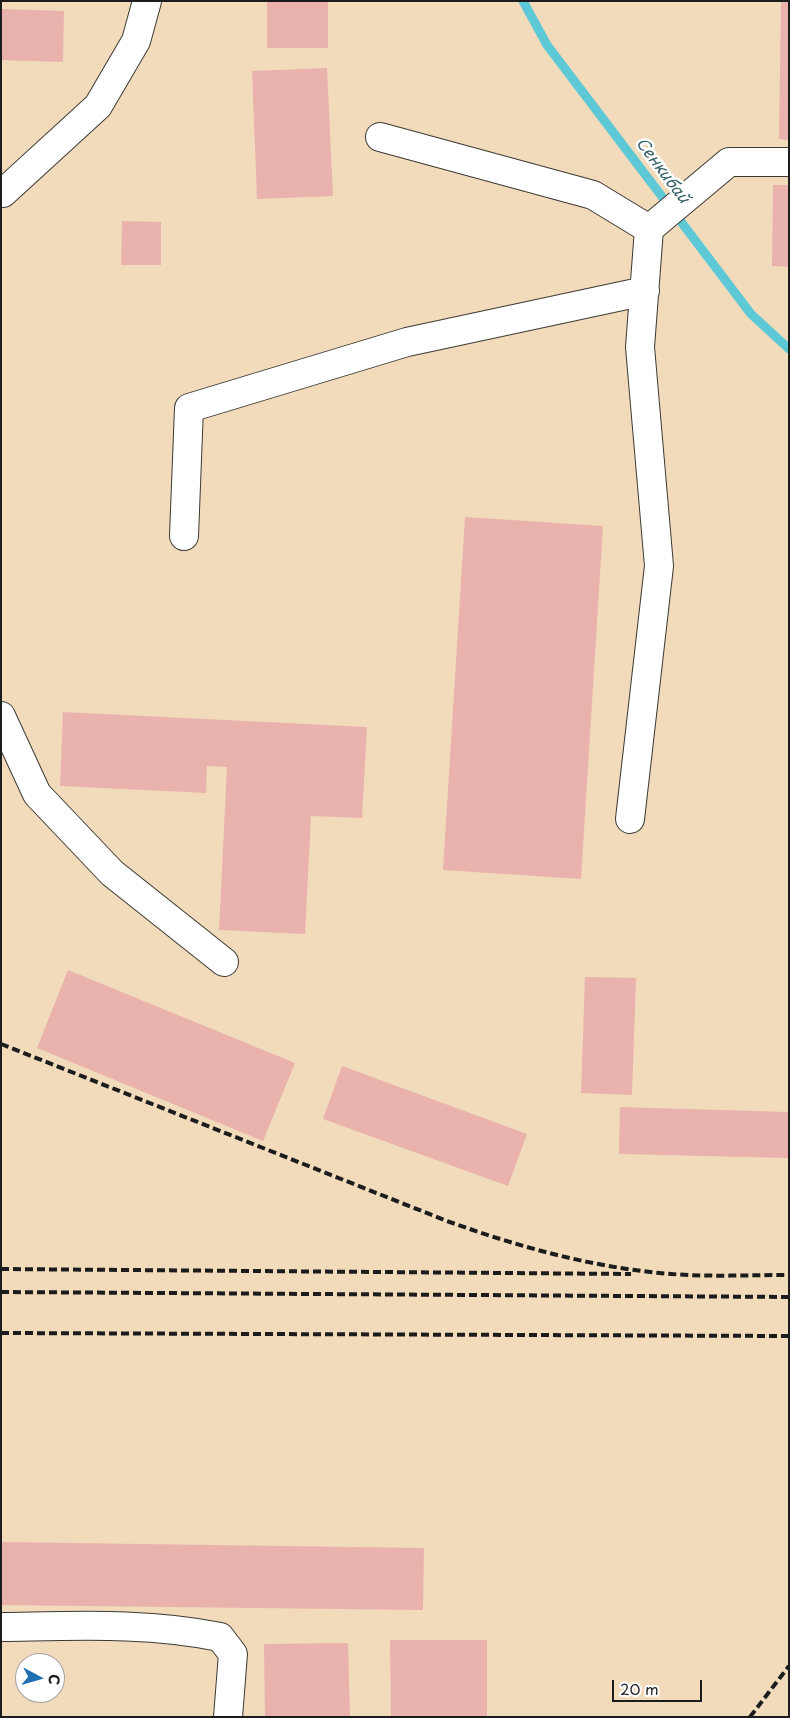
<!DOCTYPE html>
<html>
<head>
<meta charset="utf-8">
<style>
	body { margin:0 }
	#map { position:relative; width:790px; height:1718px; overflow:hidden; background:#f1dbbb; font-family:"Playpen Sans",sans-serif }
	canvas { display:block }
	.frame { position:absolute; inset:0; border:2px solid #1c1c1c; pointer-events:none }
	.north { position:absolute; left:15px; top:1653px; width:50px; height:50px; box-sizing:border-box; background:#fff; border:1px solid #a4a4a4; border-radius:50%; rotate:96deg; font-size:14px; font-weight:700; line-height:20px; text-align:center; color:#1c1c1c }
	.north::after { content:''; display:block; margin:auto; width:18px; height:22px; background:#1f6fb2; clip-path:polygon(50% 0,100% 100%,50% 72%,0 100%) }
	.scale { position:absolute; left:612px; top:1680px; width:90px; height:22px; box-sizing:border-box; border:2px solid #1c1c1c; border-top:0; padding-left:6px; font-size:15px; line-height:18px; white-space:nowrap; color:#1c1c1c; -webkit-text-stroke:4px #fff; paint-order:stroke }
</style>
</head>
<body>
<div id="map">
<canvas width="790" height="1718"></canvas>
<div class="frame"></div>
<div class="north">С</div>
<div class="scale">20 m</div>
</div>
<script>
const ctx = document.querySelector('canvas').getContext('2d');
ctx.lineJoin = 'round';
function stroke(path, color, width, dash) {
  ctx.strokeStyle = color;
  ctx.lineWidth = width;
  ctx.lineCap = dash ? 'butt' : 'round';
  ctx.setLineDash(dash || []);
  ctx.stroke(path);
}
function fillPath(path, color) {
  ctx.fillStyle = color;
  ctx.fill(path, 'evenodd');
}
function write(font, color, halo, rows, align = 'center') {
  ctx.font = font + ' "Playpen Sans",sans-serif';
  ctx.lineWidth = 5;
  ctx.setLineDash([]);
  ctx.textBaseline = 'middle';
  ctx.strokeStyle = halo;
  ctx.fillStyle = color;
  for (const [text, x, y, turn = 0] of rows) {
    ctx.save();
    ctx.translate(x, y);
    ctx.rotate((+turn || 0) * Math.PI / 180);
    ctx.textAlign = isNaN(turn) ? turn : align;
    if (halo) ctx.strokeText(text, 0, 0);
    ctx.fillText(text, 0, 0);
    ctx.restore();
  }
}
stroke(new Path2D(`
	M523 1 547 45 751 314 789 349`), '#5dc9d6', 9);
fillPath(new Path2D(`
	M267 1H328V48H267Z
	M781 1H789V140L779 139Z
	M1 9 64 11 63 62 1 60Z
	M327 68 333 196 257 199 252 71Z
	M773 185H789V267L772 266Z
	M122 221 161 222V265H121Z
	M465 517 603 526 581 879 443 870Z
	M63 712 367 727 362 818 311 816 305 934 219 930 227 767 207 766 206 793 60 786Z
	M68 970 295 1063 263 1141 37 1048Z
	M585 977 636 978 632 1095 581 1093Z
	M342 1066 527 1134 508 1186 323 1119Z
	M620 1107 789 1112V1158L619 1154Z
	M1 1542 424 1548 423 1610 1 1605Z
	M390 1640H487V1717H391Z
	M348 1643 350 1717H265L264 1644Z`), '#e9b2ad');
const minor = new Path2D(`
	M380 137 593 195 649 229 729 162H789
	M3 193 98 106 136 41 147 1
	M184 536 189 408 407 342 645 291
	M1 716 37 794 112 873 224 962
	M630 819 659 566 640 347 649 229
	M1 1627C75 1626 147 1622 220 1637L233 1654 228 1717`);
stroke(minor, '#3c3934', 30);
stroke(minor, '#fff', 28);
stroke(new Path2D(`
	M1 1044 447 1221C519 1247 594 1268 671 1274 710 1277 750 1275 789 1275
	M1 1269 631 1274
	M1 1292 789 1297
	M1 1333 789 1336
	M750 1717 789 1666`), '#1c1c1c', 4, [8, 4]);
write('italic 16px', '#366166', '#fff', [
	["Сенкибай",662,171,53]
]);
</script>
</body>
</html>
